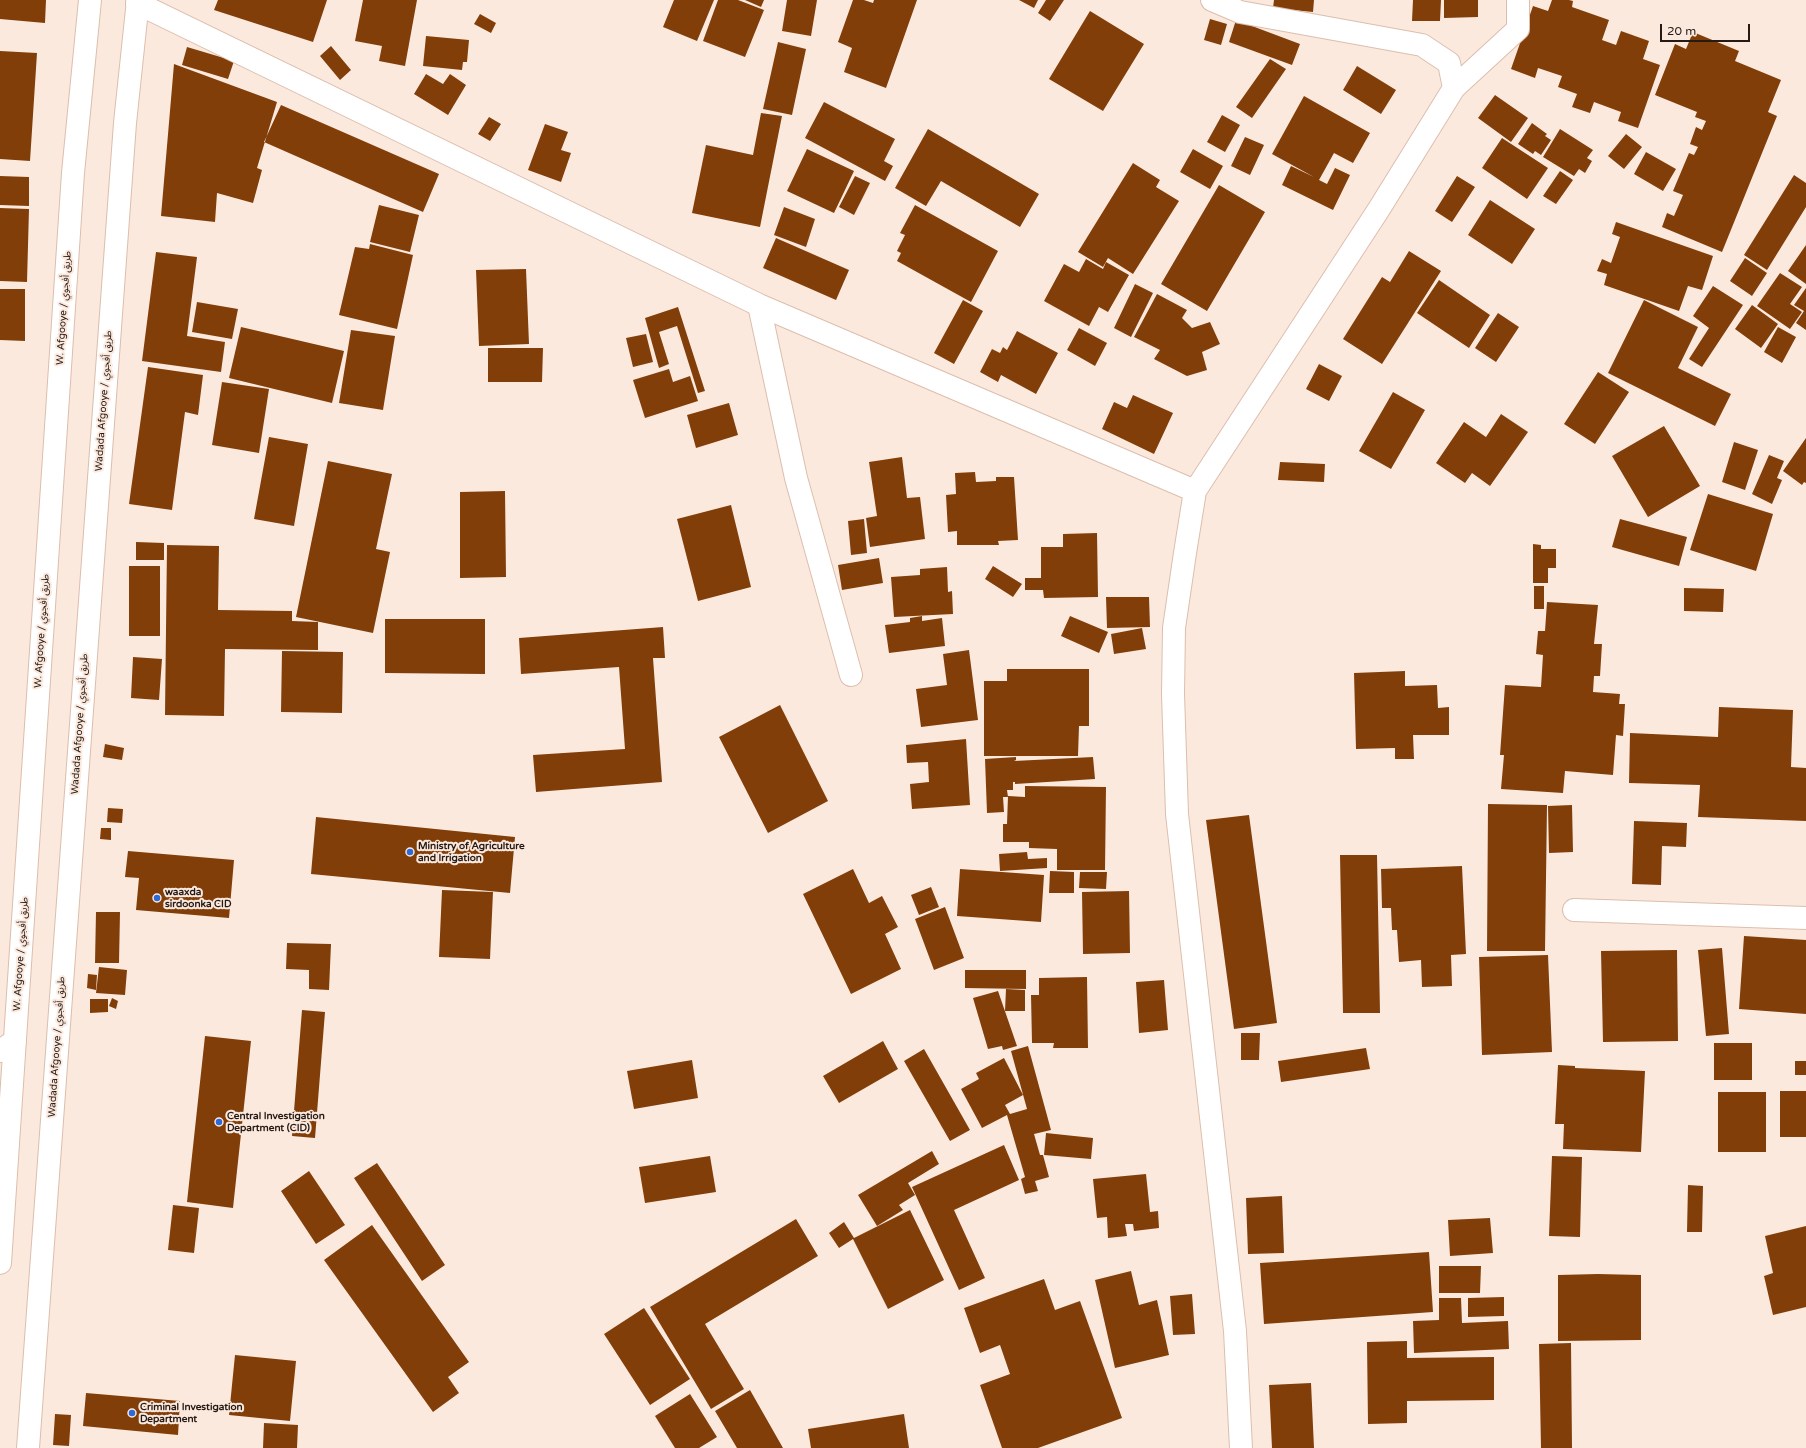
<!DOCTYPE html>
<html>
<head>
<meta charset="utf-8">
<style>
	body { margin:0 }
	#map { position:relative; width:1806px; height:1448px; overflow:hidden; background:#fce9de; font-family:"Varela Round",sans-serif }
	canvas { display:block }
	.scale { position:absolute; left:1660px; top:24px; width:90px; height:18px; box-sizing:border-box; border:2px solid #251a14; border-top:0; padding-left:5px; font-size:12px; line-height:14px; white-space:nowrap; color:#251a14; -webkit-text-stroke:3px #fce9de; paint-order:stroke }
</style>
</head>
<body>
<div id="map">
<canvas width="1806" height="1448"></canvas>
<div class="scale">20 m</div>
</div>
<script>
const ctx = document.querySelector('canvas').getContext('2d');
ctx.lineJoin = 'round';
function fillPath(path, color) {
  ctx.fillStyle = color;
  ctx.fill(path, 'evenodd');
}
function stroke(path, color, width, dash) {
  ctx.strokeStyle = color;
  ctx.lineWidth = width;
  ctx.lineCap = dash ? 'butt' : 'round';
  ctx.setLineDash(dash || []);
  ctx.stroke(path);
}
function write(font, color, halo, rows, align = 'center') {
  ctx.font = font + ' "Varela Round","Noto Sans Arabic",sans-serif';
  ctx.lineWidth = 4;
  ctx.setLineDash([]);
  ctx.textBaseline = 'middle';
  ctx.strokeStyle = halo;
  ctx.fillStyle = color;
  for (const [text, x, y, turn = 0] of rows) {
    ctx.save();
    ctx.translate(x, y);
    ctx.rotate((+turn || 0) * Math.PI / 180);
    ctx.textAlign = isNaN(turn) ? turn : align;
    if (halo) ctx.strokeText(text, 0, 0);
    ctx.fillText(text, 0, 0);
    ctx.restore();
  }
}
fillPath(new Path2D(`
	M0 0H46L45 23 0 19Z
	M218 0H327L313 42 214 10Z
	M363 0H417L405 66 379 61 382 46 355 41Z
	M674 0H714L697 41 663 27Z
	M718 0H738L764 10 745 57 703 41Z
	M745 0H764L761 7Z
	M787 0H817L811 36 782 31Z
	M853 0H864L873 3 874 0H917L886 88 844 72 852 48 838 42Z
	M1019 0H1038L1034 8Z
	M1046 0H1064L1050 21 1038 13Z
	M1274 0H1314L1313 12 1273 8Z
	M1413 0H1441L1440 21H1412Z
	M1444 0H1478V17L1444 18Z
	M1552 0H1569L1573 1 1572 7 1609 20 1602 40 1616 45 1621 31 1649 41 1643 59 1660 65 1638 128 1618 121 1621 112 1594 102 1590 113 1572 107 1577 94 1558 87 1562 76 1538 68 1535 78 1511 69 1533 6 1548 11Z
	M1090 11 1144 44 1103 111 1049 79Z
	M480 14 496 23 491 33 474 24Z
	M1210 19 1227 24 1221 45 1204 40Z
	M1236 20 1300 44 1292 65 1229 42Z
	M1693 32 1739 51 1735 61 1781 80 1768 112 1777 116 1722 252 1662 227 1667 213 1674 216 1683 195 1673 191 1689 153 1694 155 1698 147 1690 144 1696 127 1702 130 1706 121 1695 117 1697 112 1655 95 1675 44 1686 49Z
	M426 36 469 40 467 62H463L462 70 423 66Z
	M778 42 806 49 792 115 763 109Z
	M331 46 351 70 340 80 320 56Z
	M187 47 234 61 228 79 182 65Z
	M0 51 37 53 30 161 0 159Z
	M1270 59 1286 69 1252 118 1236 107Z
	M174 64 277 102 257 168 262 170 253 203 217 193 215 222 161 216Z
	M1357 66 1396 90 1381 114 1343 90Z
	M426 74 443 84 450 74 466 85 448 115 414 94Z
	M1495 95 1528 118 1511 142 1478 118Z
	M1304 96 1370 133 1353 163 1334 153 1319 180 1327 184 1335 168 1350 175 1333 210 1282 185 1291 166 1314 177 1272 154Z
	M824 102 895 139 884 161 893 166 885 181 805 138Z
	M281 105 439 174 423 212 264 142Z
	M761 113 782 116 760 227 692 213 706 145 753 155Z
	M1222 115 1240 125 1225 152 1207 142Z
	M489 117 501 124 490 141 478 134Z
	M1532 123 1547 134 1545 136 1551 140 1541 155 1535 151 1533 154 1518 144Z
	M545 124 568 132 561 150 571 153 561 182 528 170Z
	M928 129 1039 194 1020 227 941 181 926 206 895 188Z
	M1560 129 1593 150 1587 158 1592 161 1585 173 1579 169 1574 176 1543 157Z
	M1626 134 1642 147 1624 169 1608 156Z
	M1245 137 1264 145 1250 175 1231 166Z
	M1502 138 1548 168 1527 199 1482 168Z
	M807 149 854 171 834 213 787 191Z
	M1193 149 1223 166 1210 189 1180 172Z
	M1646 152 1676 169 1663 191 1634 174Z
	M1133 163 1160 180 1156 187 1179 201 1133 274 1108 258 1103 267 1078 252Z
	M1560 171 1573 180 1556 204 1543 196Z
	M1794 175 1806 183V207L1767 270 1744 255Z
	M0 176 29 177V206L0 205Z
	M855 176 870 183 854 215 839 207Z
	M1457 176 1475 187 1452 222 1435 211Z
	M1219 185 1265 212 1207 311 1161 284Z
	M1490 200 1535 229 1512 264 1468 235Z
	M379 205 419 215 410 252 370 242Z
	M915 205 998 251 971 302 897 261 901 253 897 251 905 235 900 233Z
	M784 207 815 219 806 247 774 235Z
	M0 208 29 209 27 282 0 281Z
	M1616 222 1713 256 1702 290 1688 286 1679 311 1604 285 1607 274 1597 271 1602 259 1611 263 1620 237 1612 234Z
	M776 238 849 270 836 300 763 268Z
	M370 244 413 255 397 329 339 315 355 247 369 249Z
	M1806 245V284L1788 271Z
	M1409 251 1441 271 1382 364 1343 339 1382 277 1390 282Z
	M156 252 197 257 187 336 225 342 221 372 142 361Z
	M1745 258 1767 273 1752 296 1730 281Z
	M1086 259 1103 269 1106 262 1129 275 1108 312 1099 307 1089 326 1044 301 1064 264 1079 272Z
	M526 269 529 344 479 346 476 270Z
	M1780 273 1802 287 1790 304 1802 312 1790 329 1757 306Z
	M1439 280 1490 315 1469 348 1417 313Z
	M1135 284 1153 293 1131 337 1114 328Z
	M1713 286 1743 305 1702 367 1689 359 1709 328 1693 316Z
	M1806 288V330L1796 323 1804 311 1794 305Z
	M0 289H25V341L0 340Z
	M1157 294 1187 310 1182 318 1192 328 1210 322 1220 344 1202 352 1207 370 1187 376 1154 359 1160 350 1134 337Z
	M963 300 983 311 954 364 934 353Z
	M1644 300 1698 327 1678 368 1731 394 1715 426 1608 373Z
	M197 302 238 309 232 339 192 332Z
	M1752 305 1778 324 1761 348 1735 329Z
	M678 307 705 391 698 393 677 326 659 332 669 364 659 368 645 318Z
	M1498 313 1519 327 1496 362 1475 348Z
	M241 327 344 351 332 403 229 378Z
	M1778 327 1796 337 1782 363 1764 352Z
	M1079 328 1107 343 1095 366 1067 350Z
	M351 330 395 336 383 410 339 403Z
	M1017 331 1058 353 1036 394 1001 375 998 382 980 372 992 349 1000 353 1003 347 1007 350Z
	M646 334 653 362 633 367 626 338Z
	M488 348H543L542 382H488Z
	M1319 364 1342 376 1329 401 1306 389Z
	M148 367 203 375 198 415 185 412 172 510 129 504Z
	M669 369 673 382 690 376 698 401 645 418 633 380Z
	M1598 372 1629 392 1595 444 1564 424Z
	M222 382 269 389 259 453 212 445Z
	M1393 392 1425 410 1391 469 1359 451Z
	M1133 395 1173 413 1154 454 1102 429 1114 402 1127 408Z
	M729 403 738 435 696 448 687 415Z
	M1501 414 1528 432 1490 486 1472 473 1465 483 1436 463 1464 422 1486 437Z
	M1664 426 1700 486 1648 517 1612 456Z
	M269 437 308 444 294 526 254 519Z
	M1806 438V483L1804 482 1802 485 1783 471Z
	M1734 442 1758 450 1745 490 1722 482Z
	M1769 455 1784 461 1777 478 1782 480 1772 504 1752 494Z
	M902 457 907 498 920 497 925 539 870 547 866 518 877 516 869 462Z
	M328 461 392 474 376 549 390 552 373 633 296 617Z
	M1280 462 1325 464 1324 482 1278 480Z
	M975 472 976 482 996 481V477H1014L1018 540 998 541 999 545H957V531L948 532 946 495 956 494 955 473Z
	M505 491 506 577 460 578V492Z
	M1708 494 1773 514 1756 571 1690 550Z
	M731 505 751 587 698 601 677 519Z
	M864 519 867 553 851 555 848 521Z
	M1620 519 1687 537 1679 566 1612 547Z
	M1097 533 1098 597 1044 598 1043 590H1025V578H1041V547H1063V534Z
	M136 542 164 543V560H136Z
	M1533 544 1541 545V549H1556V568H1548V583H1533Z
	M167 545 219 546 218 610 292 611V621L318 622V650L225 649 224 716 165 715Z
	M879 558 883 583 842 590 838 565Z
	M129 566H160V636H129Z
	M993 566 1022 584 1013 597 985 579Z
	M947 567 948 592 952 591 953 614 894 617 891 577 920 575V569Z
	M1534 586H1544V609H1534Z
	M1684 588 1724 589 1723 612 1684 611Z
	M1106 597H1149L1150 627 1107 628Z
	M1547 602 1598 605 1594 644H1602L1600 676H1594L1593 692 1620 694 1619 704H1625L1623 736 1616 735 1613 775 1565 771 1563 793 1501 789 1504 755H1500L1505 685 1541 687 1543 655 1536 654 1538 631H1545Z
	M922 616V621L942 618 945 646 889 653 885 625 910 622V618Z
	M1070 616 1108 632 1099 653 1061 636Z
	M385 619H485V674L385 673Z
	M663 627 665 658H653L662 782 536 792 533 755 625 749 619 667 521 674 519 638Z
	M1142 628 1146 649 1114 654 1111 634Z
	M969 650 978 720 921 727 916 689 947 685 943 654Z
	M282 651 343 652 342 713 281 712Z
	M133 657 162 659 159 700 131 698Z
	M1007 669H1089V726H1079L1078 756H984V681H1007Z
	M1405 671V686L1437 685 1438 708 1449 707V735H1413L1414 759H1395V748L1356 749 1354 673Z
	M780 705 828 801 768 833 719 737Z
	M1719 707 1793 710 1791 767 1806 768V821L1698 817 1700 785 1629 783 1630 733 1718 737Z
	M966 739 970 805 912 809 910 784 929 782 928 762 907 763 906 745Z
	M105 744 124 748 122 760 103 757Z
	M1016 757V760L1014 761 1093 757 1095 779 1015 784V782H1013V790H1007L1008 797H1003L1004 812 987 813 985 759Z
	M1025 786 1106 787 1105 870H1057V849L1029 848V842H1003V824H1007L1008 796 1025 797Z
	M1488 804 1547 805 1545 951H1487Z
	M1572 805 1573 852 1549 853 1548 806Z
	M108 808 123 809 122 823 107 822Z
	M1249 815 1277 1023 1234 1029 1206 820Z
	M316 817 515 837 510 893 311 874Z
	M1634 821 1687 823 1686 847 1662 846 1661 885 1632 884Z
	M101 828H111V840L100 839Z
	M128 851 234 860 229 918 136 910 139 878 125 877Z
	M1027 852 1028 859 1047 858V868L1000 871 999 854Z
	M1340 855H1377L1380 1013H1343Z
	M1462 866 1466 954 1451 955 1452 986 1422 987 1421 960 1399 962 1397 930H1392L1391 908H1382L1381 869Z
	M853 869 869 903 882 896 898 927 885 934 901 969 851 994 803 894Z
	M960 869 1044 875 1041 922 957 916Z
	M1050 871 1074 872V893H1049Z
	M1080 872H1107L1106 889 1079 888Z
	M931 887 939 907 919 915 911 895Z
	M442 890 493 892 490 959 439 957Z
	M1129 891 1130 953 1083 954 1082 892Z
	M945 907 964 958 934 970 915 919Z
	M96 912H120L119 963H95Z
	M1744 936 1806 940V1014L1739 1009Z
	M287 943 331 944 329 990 309 989V970L286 969Z
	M1722 948 1729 1034 1706 1036 1698 950Z
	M1677 950 1678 1041 1603 1042 1601 951Z
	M1548 955 1552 1052 1482 1055 1479 957Z
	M99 967 127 970 125 995 96 993Z
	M965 970H1026V989L965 988Z
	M88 974 97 975 96 990 87 988Z
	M1087 977 1088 1048H1053L1054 1043H1032L1031 995H1039V978Z
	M1164 980 1168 1030 1139 1033 1136 982Z
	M1006 989 1025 990V1011H1005Z
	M998 991 1017 1046 1003 1050 1002 1046 988 1049 973 998Z
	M112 998 118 1001 116 1009 109 1006Z
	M90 999H108V1012L90 1013Z
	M302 1010 325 1012 315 1138 292 1136Z
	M1241 1033H1260L1259 1060H1241Z
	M205 1036 251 1041 233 1208 187 1202Z
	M883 1041 898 1069 839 1103 823 1076Z
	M1714 1043H1752V1080H1714Z
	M1028 1046 1051 1130 1034 1134 1040 1155H1043L1049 1177 1035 1181 1038 1191 1025 1194 1021 1179 1025 1177 1007 1115 982 1128 961 1089 979 1079 976 1073 1004 1058 1023 1095 1005 1105 1010 1114 1027 1109 1011 1051Z
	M1366 1048 1370 1069 1281 1082 1278 1061Z
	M924 1049 970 1130 950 1141 904 1061Z
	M692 1060 698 1098 634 1109 627 1071Z
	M1795 1061H1806V1075H1795Z
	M1558 1065 1575 1066V1068L1645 1071 1641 1152 1563 1149 1564 1124H1555Z
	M1780 1091H1806V1137H1780Z
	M1718 1092H1766V1152H1718Z
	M1046 1133 1093 1138 1091 1159 1044 1155Z
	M1004 1145 1019 1180 954 1210 985 1278 959 1290 912 1187Z
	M932 1151 939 1164 908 1183 915 1195 899 1205 903 1210 877 1226 858 1195Z
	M710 1156 716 1192 645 1203 639 1167Z
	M1552 1156 1582 1157 1580 1237 1549 1236Z
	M377 1163 445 1265 422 1281 354 1178Z
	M309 1171 345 1225 316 1244 281 1191Z
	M1146 1174 1150 1212 1158 1211 1159 1228 1134 1231 1133 1224H1125L1127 1236 1108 1238 1107 1217 1097 1218 1093 1179Z
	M1688 1185 1703 1186 1702 1232H1687Z
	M1282 1196 1284 1253 1248 1254 1246 1198Z
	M173 1205 199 1208 194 1253 168 1250Z
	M910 1210 944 1280 888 1309 853 1239 839 1248 829 1233 844 1222 854 1238Z
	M1490 1218 1493 1253 1450 1256 1448 1220Z
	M796 1219 818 1256 705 1324 744 1389 711 1409 650 1307Z
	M372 1225 469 1362 448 1377 459 1393 433 1412 324 1260Z
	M1806 1226V1307L1773 1315 1764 1276 1773 1273 1765 1236Z
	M1429 1252 1433 1312 1264 1324 1260 1263Z
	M1439 1266H1481L1480 1293H1439Z
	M1131 1271 1139 1305 1157 1300 1169 1355 1115 1368 1095 1280Z
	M1598 1274 1641 1275V1340L1558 1341V1275Z
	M1044 1279 1055 1310 1080 1301 1122 1418 1038 1448H1002L980 1385 1010 1374 1000 1345 980 1353 964 1308Z
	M1192 1294 1195 1334 1173 1335 1170 1296Z
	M1504 1297V1316L1468 1317V1298Z
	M1439 1298H1461L1462 1323 1508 1321 1509 1349 1414 1353 1413 1321 1439 1320Z
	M644 1308 690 1379 650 1405 604 1334Z
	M1407 1341V1358L1494 1357V1400L1407 1401V1423L1368 1424 1367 1342Z
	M1571 1343 1572 1448H1541L1539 1344Z
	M235 1355 296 1361 290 1421 229 1415Z
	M1311 1383 1314 1448H1272L1269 1385Z
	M750 1390 783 1448H737L715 1411Z
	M86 1393 180 1401 178 1435 83 1426Z
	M690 1394 717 1437 699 1448H675L655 1416Z
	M55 1414 71 1415 69 1446 53 1445Z
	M904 1414 909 1448H811L808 1429Z
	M264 1423 298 1425 297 1448H263Z`), '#823e09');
const street = new Path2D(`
	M1212 0 1240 12 1422 45 1449 63 1454 88 1379 209 1195 491 1185 553 1174 628 1173 694 1177 814 1235 1331 1241 1448
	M137 3 759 305 1195 491
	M1454 88 1518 29V0
	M759 305 796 478 851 675
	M1574 910 1806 918
	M0 1051 15 1041`);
const highway = new Path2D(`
	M0 1263 73 173 90 0
	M28 1448 125 123 138 0`);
stroke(street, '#dcbead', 24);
stroke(highway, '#dcbead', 24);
stroke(street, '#fff', 22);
stroke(highway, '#fff', 22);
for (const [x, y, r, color] of [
	[410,852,4,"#2d6ad7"],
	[157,898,4,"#2d6ad7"],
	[219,1122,4,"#2d6ad7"],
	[132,1413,4,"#2d6ad7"]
]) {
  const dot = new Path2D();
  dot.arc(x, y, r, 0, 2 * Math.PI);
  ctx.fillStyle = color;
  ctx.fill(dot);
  stroke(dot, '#fce9de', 1.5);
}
write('10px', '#251a14', '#fce9de', [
	["W. Afgooye / طريق أفجوي",64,308,-86],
	["Wadada Afgooye / طريق أفجوي",104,401,-86],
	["W. Afgooye / طريق أفجوي",42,631,-86],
	["Wadada Afgooye / طريق أفجوي",80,724,-86],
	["W. Afgooye / طريق أفجوي",21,954,-86],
	["Wadada Afgooye / طريق أفجوي",57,1047,-86]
]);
write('bold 10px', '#251a14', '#fce9de', [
	["Ministry of Agriculture",418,846],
	["and Irrigation",418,858],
	["waaxda",165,892],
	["sirdoonka CID",165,904],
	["Central Investigation",227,1116],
	["Department (CID)",227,1128],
	["Criminal Investigation",140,1407],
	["Department",140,1419]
], 'left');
</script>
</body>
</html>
